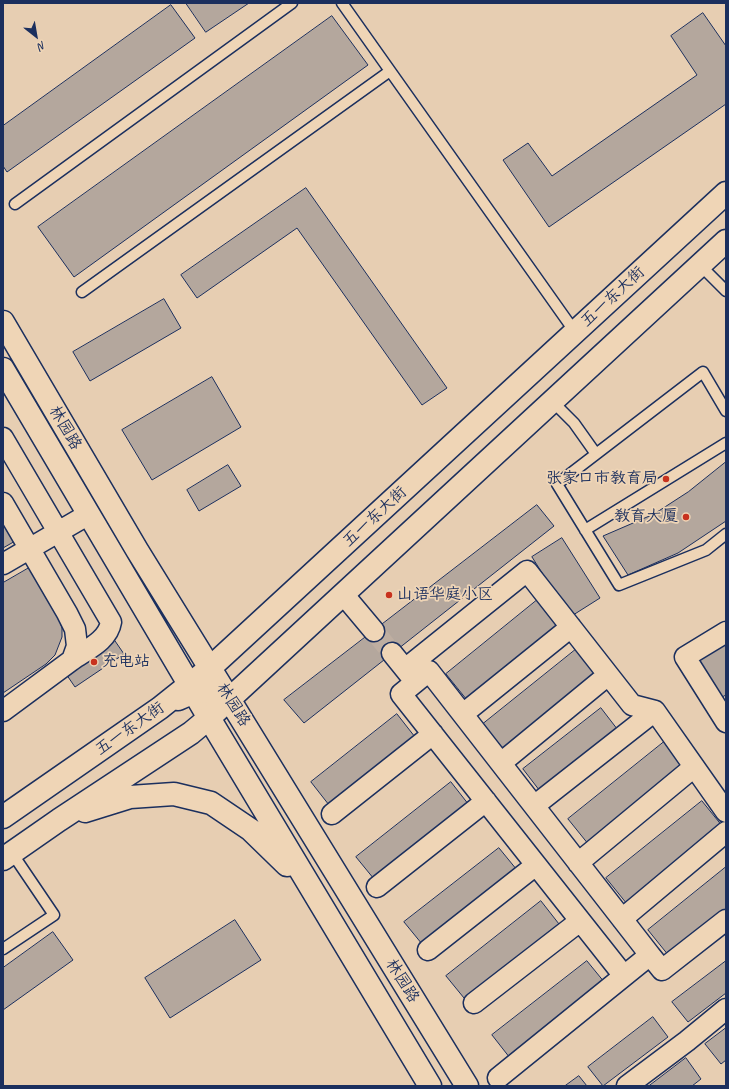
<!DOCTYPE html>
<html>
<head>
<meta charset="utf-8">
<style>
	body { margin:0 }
	#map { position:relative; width:729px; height:1089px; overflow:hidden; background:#e7ceb2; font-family:Caveat,sans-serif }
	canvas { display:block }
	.frame { position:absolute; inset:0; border:4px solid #1b2f5e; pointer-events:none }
	.north { position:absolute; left:16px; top:16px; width:40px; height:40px; -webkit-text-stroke:3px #efd5b6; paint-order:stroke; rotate:149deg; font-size:11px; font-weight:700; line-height:16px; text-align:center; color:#1b2f5e }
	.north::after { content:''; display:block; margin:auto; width:14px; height:18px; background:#1b2f5e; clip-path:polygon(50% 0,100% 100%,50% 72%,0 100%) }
</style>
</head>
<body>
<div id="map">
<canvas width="729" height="1089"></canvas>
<div class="frame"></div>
<div class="north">N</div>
</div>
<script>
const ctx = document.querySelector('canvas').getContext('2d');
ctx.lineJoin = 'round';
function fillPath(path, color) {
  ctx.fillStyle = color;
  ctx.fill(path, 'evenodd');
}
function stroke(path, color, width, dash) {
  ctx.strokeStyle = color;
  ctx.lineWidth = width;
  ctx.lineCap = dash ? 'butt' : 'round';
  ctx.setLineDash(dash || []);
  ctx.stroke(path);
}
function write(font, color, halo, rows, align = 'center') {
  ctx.font = font + ' Caveat,"LXGW WenKai TC",sans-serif';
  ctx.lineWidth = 3.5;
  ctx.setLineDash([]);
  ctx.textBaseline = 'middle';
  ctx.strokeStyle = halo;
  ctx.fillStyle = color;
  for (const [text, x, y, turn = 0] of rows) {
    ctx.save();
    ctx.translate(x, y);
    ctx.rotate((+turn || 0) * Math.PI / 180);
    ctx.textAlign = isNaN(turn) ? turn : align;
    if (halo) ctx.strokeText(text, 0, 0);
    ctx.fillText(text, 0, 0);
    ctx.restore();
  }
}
const building = new Path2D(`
	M186 3H249L206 32Z
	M171 5 195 38 7 172 3 166V126Z
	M703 13 726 46V104L549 227 503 160 528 143 552 176 697 75 671 36Z
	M332 16 368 65 74 277 38 227Z
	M306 188 447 388 422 405 297 228 197 298 181 275Z
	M164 299 181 328 90 381 73 352Z
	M212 377 241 427 152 480 122 430Z
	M726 462V521L678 553 628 575 603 536 654 514 688 492Z
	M228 465 241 486 199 511 187 490Z
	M537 505 554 526 304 723 284 700Z
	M3 516 17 540 3 548Z
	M562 538 600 598 570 617 532 557Z
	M29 568 59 619 62 628V637L55 655 46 664 3 693V583Z
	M541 597 562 623 467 700 446 674Z
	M113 638 124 654 75 687 64 671Z
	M726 643V695L716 700 694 664Z
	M579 647 599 672 504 750 483 724Z
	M601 708 621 734 543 795 523 769Z
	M397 714 415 737 329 805 311 782Z
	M664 742 684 768 589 845 568 819Z
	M451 782 469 805 374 879 356 857Z
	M702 801 723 827 627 904 606 878Z
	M499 848 517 870 422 944 404 922Z
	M726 867V909L669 956 648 930Z
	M541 901 559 924 464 998 446 976Z
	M235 920 261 960 170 1018 145 978Z
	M53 932 73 960 3 1010V968Z
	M587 961 605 983 510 1058 492 1035Z
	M726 961V993L688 1022 672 1002Z
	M653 1017 668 1037 603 1086 588 1067Z
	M726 1028V1060L721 1064 705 1044Z
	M686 1058 701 1079 692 1086H649Z
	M579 1076 587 1086H565Z`);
fillPath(building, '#b4a79d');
stroke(building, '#1b2f5e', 1);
stroke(new Path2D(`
	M374 631 392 653`), '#beaea1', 20, [20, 10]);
const service = new Path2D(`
	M342 3 575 332
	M15 204 292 3
	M700 265 726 291
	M82 292 390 71
	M552 401 574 423 596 454
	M726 411 703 372 557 484 619 585 706 550 726 534
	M585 530 726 443
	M3 949 54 915 12 853`);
const minor = new Path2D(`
	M3 438 111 622C108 641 86 650 72 660
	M3 503 67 613 75 629 77 646 72 660 3 711
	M3 564 89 514
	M343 594 374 631
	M726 632 685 657 726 722
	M392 653 413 679
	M405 669 527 571 632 705 655 711 726 812
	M463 714 571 627
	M501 763 608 675
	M534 806 655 711
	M332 814 433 734
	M578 863 694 767
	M377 887 486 801
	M622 919 726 832
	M428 950 536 865
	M650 955 662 970 726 920
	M474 1003 580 921
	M498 1078 650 955 429 671 401 694 624 976
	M627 1086 687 1041 726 1009`);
const secondary = new Path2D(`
	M3 322 137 550 229 699
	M3 369 209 718`);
const primary = new Path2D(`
	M178 699C200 689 206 689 229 699L467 1086
	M209 718 430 1086
	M85 811 130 797 174 794 211 803 251 830 287 865
	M3 817 160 708 210 668 726 193
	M3 859 59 820 191 733 209 718 726 241`);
stroke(service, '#1b2f5e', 13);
stroke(minor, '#1b2f5e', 23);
stroke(secondary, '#1b2f5e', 25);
stroke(primary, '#1b2f5e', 25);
stroke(service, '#efd5b6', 10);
stroke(minor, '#efd5b6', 20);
stroke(secondary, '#efd5b6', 22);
stroke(primary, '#efd5b6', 22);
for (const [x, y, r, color] of [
	[666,479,4,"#c8321e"],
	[686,517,4,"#c8321e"],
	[389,595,4,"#c8321e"],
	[94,662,4,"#c8321e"]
]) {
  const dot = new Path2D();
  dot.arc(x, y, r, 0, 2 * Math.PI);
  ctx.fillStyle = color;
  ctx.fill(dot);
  stroke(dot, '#efd5b6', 1.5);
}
write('16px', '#1b2f5e', '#efd5b6', [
	["五一东大街",613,297,-43],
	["林园路",65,428,60],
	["五一东大街",375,517,-43],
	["林园路",233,705,58],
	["五一东大街",130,729,-35],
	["林园路",402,981,58]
]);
write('16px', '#1b2f5e', '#efd5b6', [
	["张家口市教育局",658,479],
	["教育大厦",678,517],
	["山语华庭小区",397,595,"left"],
	["充电站",102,662,"left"]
], 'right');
</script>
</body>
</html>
